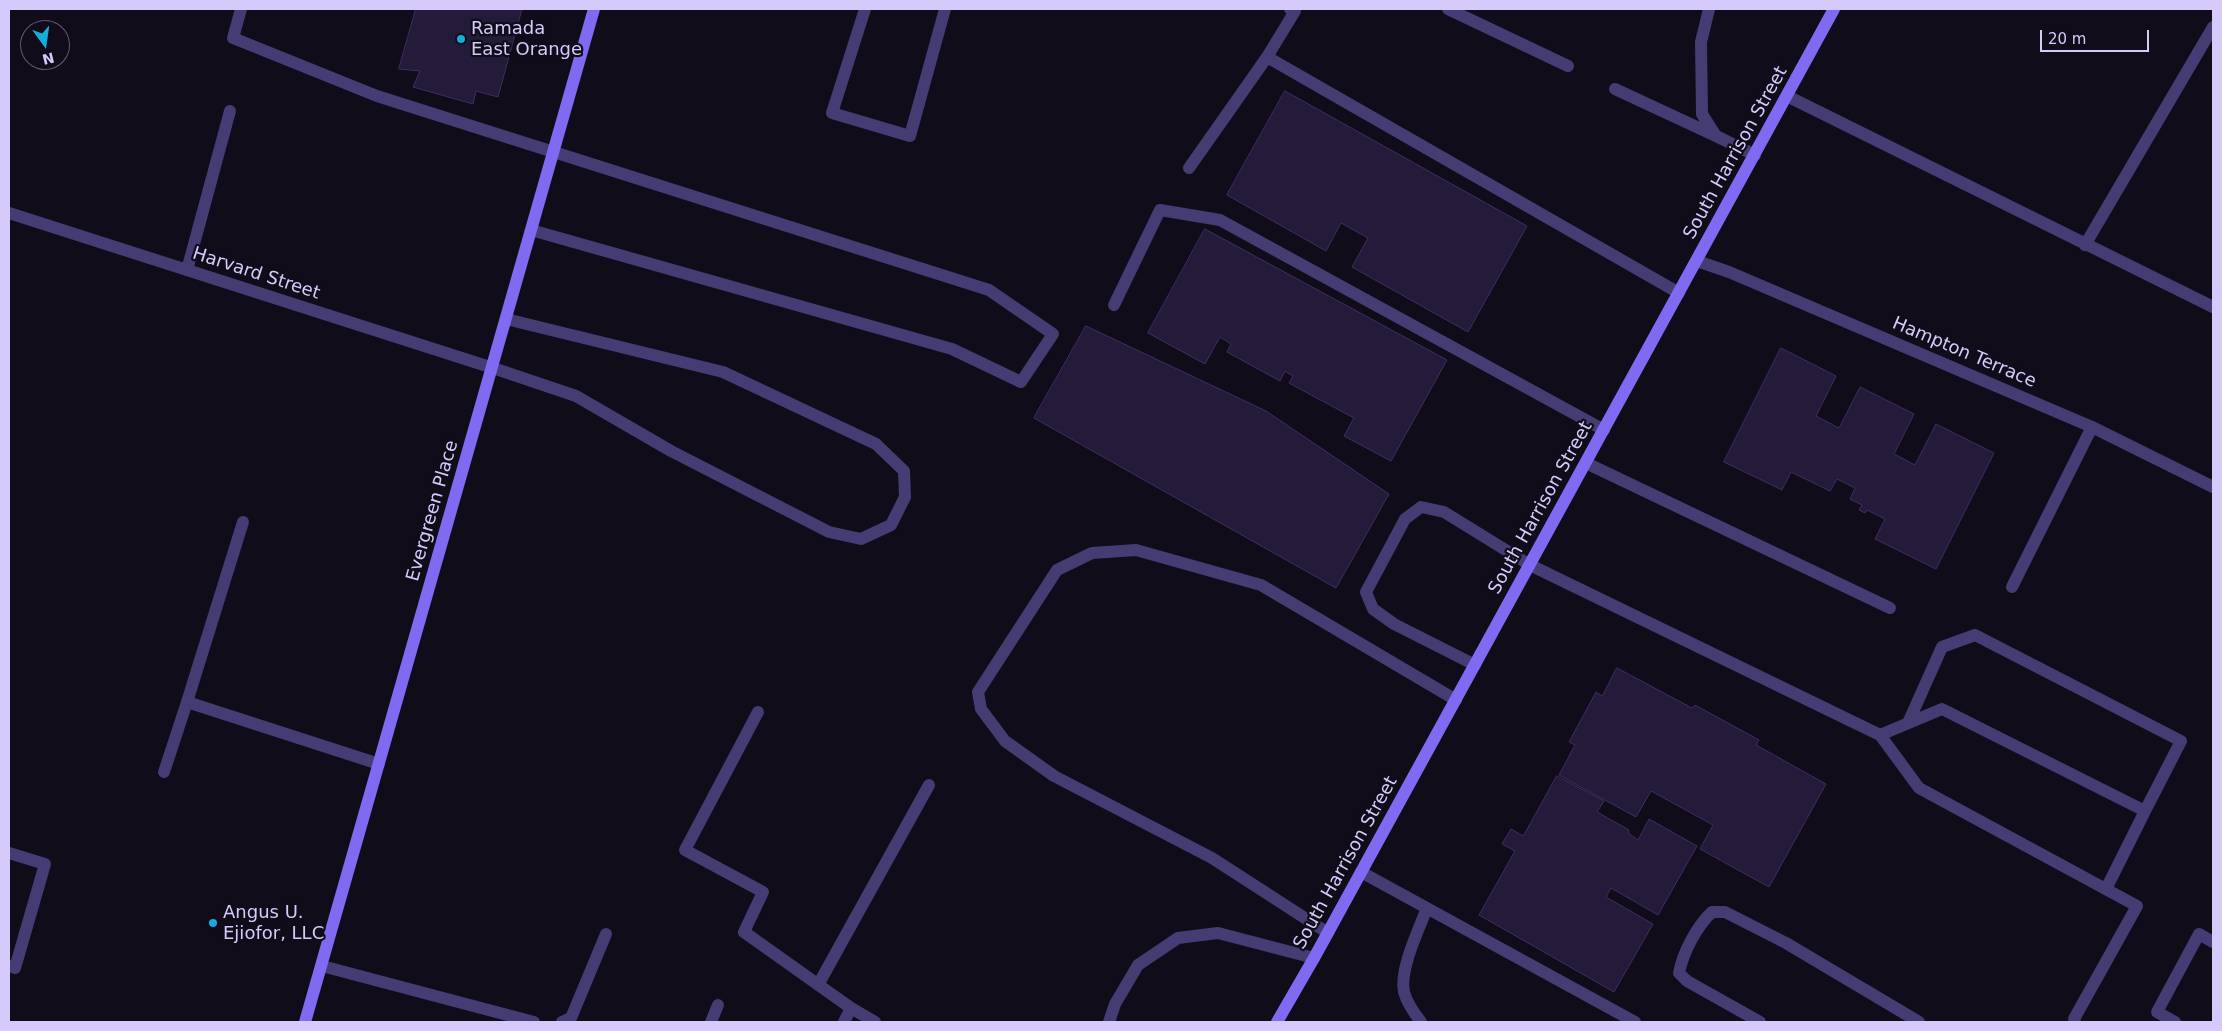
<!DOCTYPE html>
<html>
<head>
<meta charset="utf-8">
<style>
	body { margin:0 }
	#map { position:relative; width:2222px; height:1031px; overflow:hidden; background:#100c1a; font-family:"DejaVu Sans",sans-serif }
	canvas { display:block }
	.frame { position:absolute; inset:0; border:10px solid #d6cafa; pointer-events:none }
	.north { position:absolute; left:20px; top:20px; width:50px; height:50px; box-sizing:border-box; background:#100c1a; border:1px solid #5f5874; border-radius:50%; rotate:166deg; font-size:14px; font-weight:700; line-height:20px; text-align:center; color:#d6cafa }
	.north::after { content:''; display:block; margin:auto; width:18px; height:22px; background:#15addb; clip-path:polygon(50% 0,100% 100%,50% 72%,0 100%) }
	.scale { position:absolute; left:2040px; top:30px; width:109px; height:22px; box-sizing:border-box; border:2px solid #d6cafa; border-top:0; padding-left:6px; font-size:15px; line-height:18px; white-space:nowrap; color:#d6cafa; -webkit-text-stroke:4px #100c1a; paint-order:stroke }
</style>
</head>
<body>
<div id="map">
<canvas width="2222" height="1031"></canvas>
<div class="frame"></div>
<div class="north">N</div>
<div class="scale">20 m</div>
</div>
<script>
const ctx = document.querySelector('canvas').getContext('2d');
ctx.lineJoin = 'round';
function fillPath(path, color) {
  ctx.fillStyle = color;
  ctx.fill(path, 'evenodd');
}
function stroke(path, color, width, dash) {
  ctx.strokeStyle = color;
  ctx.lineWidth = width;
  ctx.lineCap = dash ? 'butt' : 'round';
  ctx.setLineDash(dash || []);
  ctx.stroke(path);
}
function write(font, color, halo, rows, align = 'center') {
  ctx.font = font + ' "DejaVu Sans",sans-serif';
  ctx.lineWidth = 4.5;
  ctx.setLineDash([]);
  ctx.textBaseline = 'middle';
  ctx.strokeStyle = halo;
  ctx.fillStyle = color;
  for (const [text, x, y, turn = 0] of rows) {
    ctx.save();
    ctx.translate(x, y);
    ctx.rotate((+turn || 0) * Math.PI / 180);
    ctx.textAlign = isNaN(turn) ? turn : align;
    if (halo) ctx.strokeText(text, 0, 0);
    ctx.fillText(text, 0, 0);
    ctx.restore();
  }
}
const building = new Path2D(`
	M416 9H522L498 97 476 91 473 104 413 87 420 71 399 69Z
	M1285 91 1527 226 1468 332 1352 267 1368 238 1341 223 1326 251 1227 195Z
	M1205 229 1447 360 1391 461 1344 436 1354 418 1289 383 1293 376 1285 371 1280 381 1227 352 1231 344 1220 337 1205 364 1148 333Z
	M1086 326 1266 411 1389 494 1336 588 1034 418Z
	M1781 348 1836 376 1816 416 1839 428 1860 387 1914 414 1894 454 1915 465 1936 424 1994 453 1936 569 1875 539 1885 519 1867 510 1865 513 1859 510 1862 505 1850 499 1855 488 1837 479 1830 491 1791 472 1782 490 1724 462Z
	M1617 668 1692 708 1695 705 1759 740 1756 745 1826 784 1769 887 1700 849 1713 825 1651 791 1636 817 1559 775 1575 745 1569 742 1596 692 1602 696Z
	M1557 776 1604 801 1597 812 1629 830 1628 833 1638 840 1649 819 1697 846 1658 915 1611 888 1606 897 1653 924 1614 992 1479 915 1515 851 1502 844 1511 829 1523 836Z`);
fillPath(building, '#241a39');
stroke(building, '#3f2e63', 1);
stroke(new Path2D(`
	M241 9 233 38 377 96 989 290 1053 334 1021 382 952 349 531 230
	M865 9 832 113 910 136 945 9
	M1448 9 1568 66
	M1709 9 1701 42 1702 114 1716 136 1755 155
	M1267 57 1295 11 1290 9
	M1615 89 1716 136
	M1787 96 2213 307
	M1189 168 1267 57 1679 293
	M2085 245 2213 27
	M187 270 230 111
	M1114 305 1160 210 1220 220 1604 430
	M493 368 576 396 671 451 829 532 861 539 891 525 905 497 904 471 876 444 723 372 506 319
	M1586 463 1890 608
	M243 522 187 702 379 764
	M2012 587 2092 427
	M1475 665 1394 624 1373 609 1366 592 1405 519 1421 507 1444 512 1530 565 1880 735 1919 788 2137 906 2074 1019 2075 1022
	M758 712 685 850 763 892 744 932 851 1008 875 1022
	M1880 735 1942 709 2145 811 2181 741 1975 635 1942 647 1908 723
	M164 772 187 702
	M9 853 45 864 15 968 9 966
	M1361 872 1635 1022
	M2106 889 2145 811
	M1328 933 1212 858 1054 776 1005 741 981 709 978 692 1057 570 1092 553 1136 550 1261 585 1456 700
	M322 966 534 1022
	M818 985 929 785
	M562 1022 571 1018 606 934
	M711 1022 718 1005
	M844 1022 851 1008
	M1109 1022 1115 1004 1138 965 1178 938 1218 933 1314 958
	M1421 1022C1414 1013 1407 1003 1404 992 1399 970 1419 929 1427 908
	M1760 1022 1687 981 1679 973C1683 952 1697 926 1712 912H1725L1786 943 1919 1022
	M2175 1022 2157 1012 2199 934 2213 942`), '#453c74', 12);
stroke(new Path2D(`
	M9 213 493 368
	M1697 261 1729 272 2092 427 2213 487`), '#453c74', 12);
stroke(new Path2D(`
	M305 1022 594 9
	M1277 1022 1314 958 1834 9`), '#7f6af1', 12);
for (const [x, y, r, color] of [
	[461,39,5,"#15addb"],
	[213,923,5,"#15addb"]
]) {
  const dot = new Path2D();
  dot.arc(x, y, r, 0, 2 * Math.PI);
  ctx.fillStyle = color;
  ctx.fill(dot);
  stroke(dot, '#100c1a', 2);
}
write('18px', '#d6cafa', '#100c1a', [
	["Ramada",471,29],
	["East Orange",471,50],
	["Angus U.",223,913],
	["Ejiofor, LLC",223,934]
], 'left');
write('18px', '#d6cafa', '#100c1a', [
	["South Harrison Street",1736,153,-61],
	["Harvard Street",256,274,18],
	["Hampton Terrace",1964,353,23],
	["South Harrison Street",1541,508,-61],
	["Evergreen Place",433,511,-74],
	["South Harrison Street",1346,863,-61]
]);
</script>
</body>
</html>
